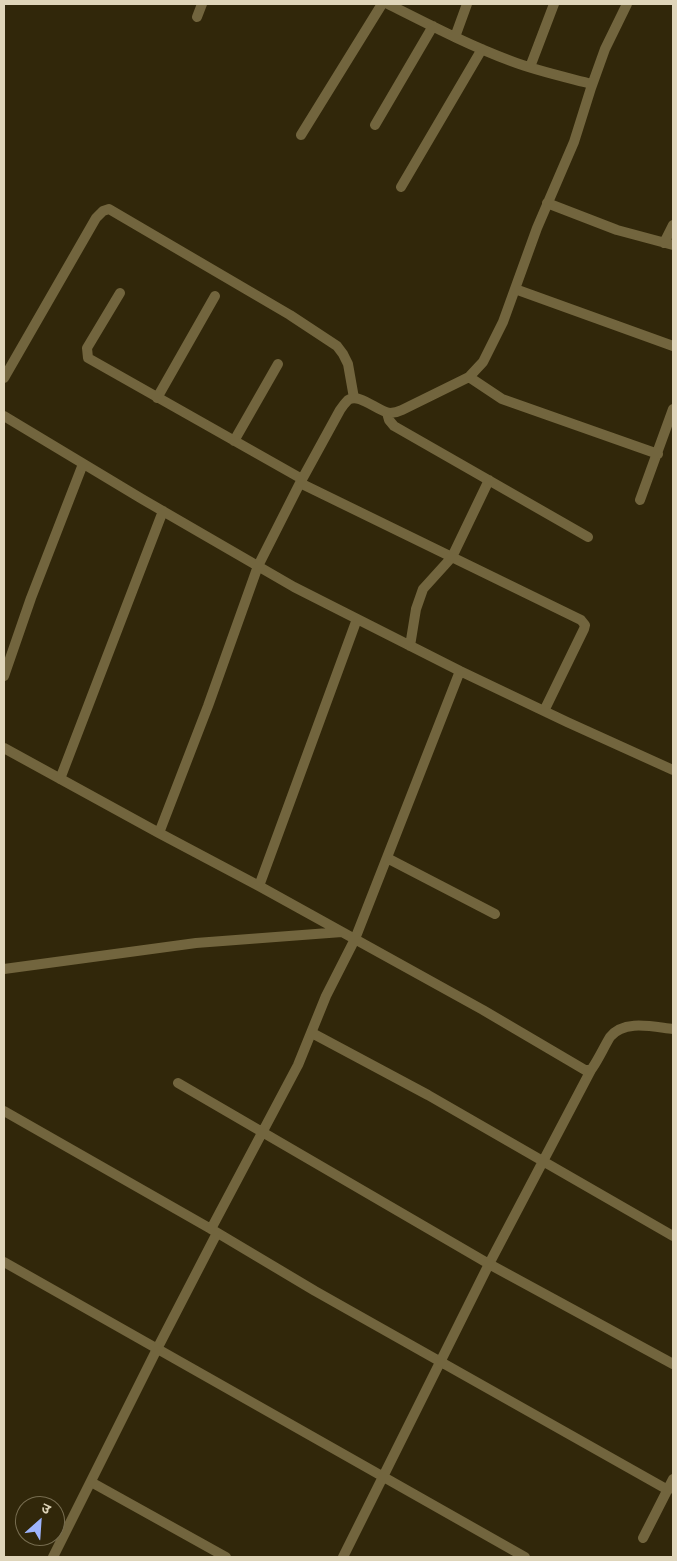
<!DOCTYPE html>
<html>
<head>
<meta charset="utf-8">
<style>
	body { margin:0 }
	#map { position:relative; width:677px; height:1561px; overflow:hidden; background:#31270a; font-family:Quicksand,"Noto Sans Devanagari",sans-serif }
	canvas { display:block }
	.frame { position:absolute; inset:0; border:5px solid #dfd5ba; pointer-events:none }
	.north { position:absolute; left:15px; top:1496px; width:50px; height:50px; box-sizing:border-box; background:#31270a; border:1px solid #776d50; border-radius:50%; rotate:26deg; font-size:14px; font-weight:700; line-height:20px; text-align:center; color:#dfd5ba }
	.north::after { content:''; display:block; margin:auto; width:18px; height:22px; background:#9eb4fd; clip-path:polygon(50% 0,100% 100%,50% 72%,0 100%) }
</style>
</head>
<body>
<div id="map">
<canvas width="677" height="1561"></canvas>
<div class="frame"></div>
<div class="north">उ</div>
</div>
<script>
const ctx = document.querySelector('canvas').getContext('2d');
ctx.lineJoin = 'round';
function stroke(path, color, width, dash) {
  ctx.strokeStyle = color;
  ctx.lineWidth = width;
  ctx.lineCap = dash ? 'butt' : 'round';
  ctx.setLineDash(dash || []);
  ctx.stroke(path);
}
stroke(new Path2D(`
	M388 4C428 24 468 45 511 61 537 71 565 77 592 84
	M197 17 202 4
	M455 37 467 4
	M530 67 554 4
	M375 125 433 26
	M301 135 382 4
	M401 187 482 49
	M547 203 617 230 673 245
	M664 243 673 225
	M515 289 673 346
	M120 293 87 348 88 358 302 479
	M469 377 502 399 658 454
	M4 378 96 218 103 211 109 209 290 315 337 346 343 354 348 364 354 398
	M157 398 215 296
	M387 413 389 420 394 426 588 537
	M4 416 142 499 294 587 460 671 567 722 673 770
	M234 441 278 364
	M300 483 581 620 585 625 584 629 544 711
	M640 500 673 409
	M410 646 416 609 423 589 452 557 489 480
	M4 676 31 598 83 464
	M4 748 159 833 259 886 483 1010 585 1070H591L593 1067C599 1058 604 1047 610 1037 624 1019 654 1027 673 1029
	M60 779 163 511
	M159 833 208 706 258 566 300 483 340 410C342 407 345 403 348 400 359 392 378 412 390 413 394 413 398 412 402 410L469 377 483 362 503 322 537 228 574 142 591 88 605 49 627 4
	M387 858 495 914
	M259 886 357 619
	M4 969 196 943 342 932
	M312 1033 428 1095 673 1236
	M178 1083 489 1264 673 1364
	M4 1111 211 1229 315 1291 668 1490
	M211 1229 298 1065 326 996 355 939 460 671
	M4 1262 525 1557
	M91 1482 226 1557
	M643 1538 673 1479
	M53 1557 157 1349 217 1233
	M343 1557 489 1264 591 1070`), '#72653e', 10);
</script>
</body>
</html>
